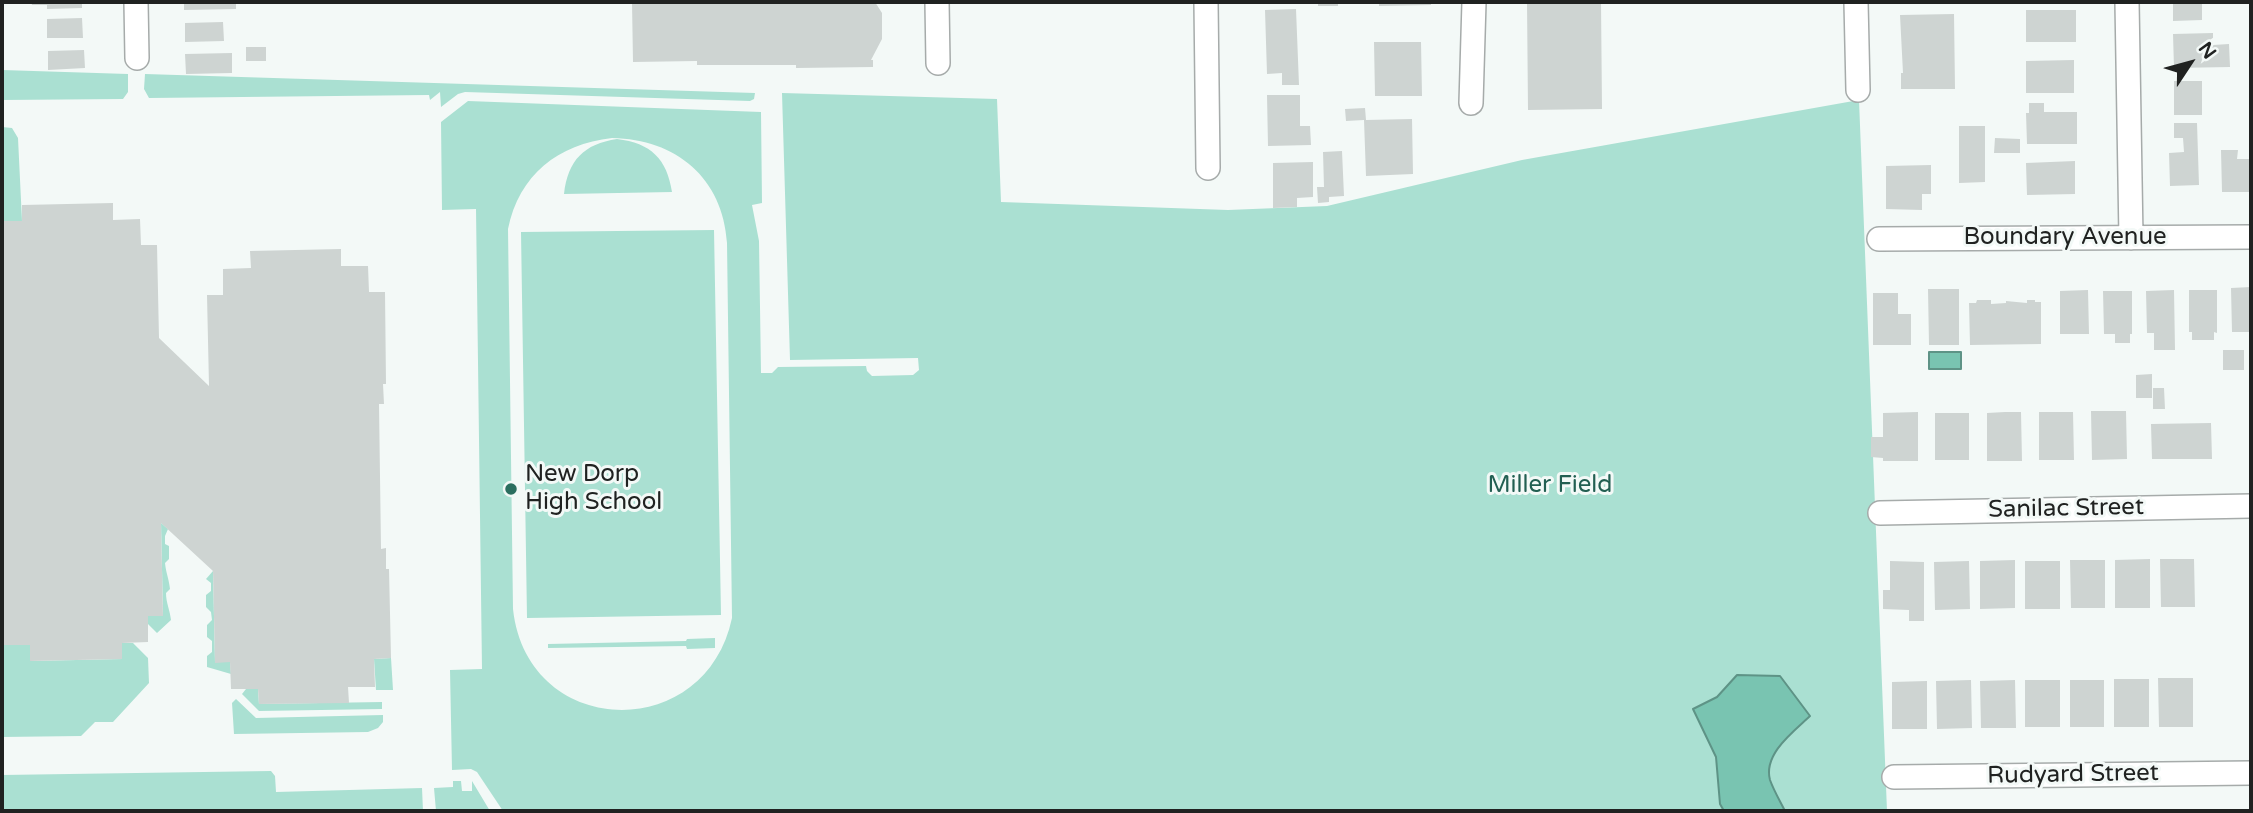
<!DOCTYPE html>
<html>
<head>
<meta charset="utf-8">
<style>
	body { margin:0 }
	#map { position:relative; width:2253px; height:813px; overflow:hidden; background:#f3f9f7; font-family:"Varela Round",sans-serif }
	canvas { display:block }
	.frame { position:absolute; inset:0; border:4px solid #202221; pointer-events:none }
	.north { position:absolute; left:2155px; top:28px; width:70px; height:70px; -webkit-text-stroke:5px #f3f9f7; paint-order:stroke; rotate:54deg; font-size:19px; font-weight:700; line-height:28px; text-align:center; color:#202221 }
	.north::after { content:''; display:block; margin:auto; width:24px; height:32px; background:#202221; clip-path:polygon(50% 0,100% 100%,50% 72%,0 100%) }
</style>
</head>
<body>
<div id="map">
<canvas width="2253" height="813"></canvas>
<div class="frame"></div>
<div class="north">N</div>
</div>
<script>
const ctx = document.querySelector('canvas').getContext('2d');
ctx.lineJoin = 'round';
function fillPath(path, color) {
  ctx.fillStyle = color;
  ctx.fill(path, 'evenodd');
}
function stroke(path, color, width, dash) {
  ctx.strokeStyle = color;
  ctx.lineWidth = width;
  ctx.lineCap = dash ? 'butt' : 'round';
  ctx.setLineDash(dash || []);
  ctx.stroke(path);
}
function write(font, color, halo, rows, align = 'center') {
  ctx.font = font + ' "Varela Round",sans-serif';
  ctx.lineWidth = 6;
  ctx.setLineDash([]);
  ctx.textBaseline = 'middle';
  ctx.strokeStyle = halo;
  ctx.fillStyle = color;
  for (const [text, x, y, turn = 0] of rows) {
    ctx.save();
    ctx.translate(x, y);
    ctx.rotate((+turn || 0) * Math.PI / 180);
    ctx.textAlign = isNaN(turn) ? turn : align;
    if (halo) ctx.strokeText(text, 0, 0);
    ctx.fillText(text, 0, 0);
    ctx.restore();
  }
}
fillPath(new Path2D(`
	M2 70 128 74V92L123 99 2 100Z
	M145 74 755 93 754 99 750 101 465 92 458 94 441 107 440 92 430 100 429 95 149 98 144 89Z
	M782 93 997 99 1001 202 1228 210 1327 206 1522 160 1859 100 1887 811H503L477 772 471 769 452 770 450 670 482 669 476 209 442 210 441 122 468 101 761 112 762 203 752 205 759 241 761 373H772L778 367 866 366 867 371 872 376 913 375 919 370 918 358 790 360ZM612 138C676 139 723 178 727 243L732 618C705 745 527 739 513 609L508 229C519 175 558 144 612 138Z
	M2 127 12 128 18 138 22 221H2Z
	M617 139C651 143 667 159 672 192L564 194C568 160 584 144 617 139Z
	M714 230 721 615 527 618 521 232Z
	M161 523 168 529 165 536V544L169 546V559L165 563C166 573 169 579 170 589L166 593C166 603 170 610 171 620L157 633 148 624V616L163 615Z
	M213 571 215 662H230L231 674 207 667V656L212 652V641L207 637V625L212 620 211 612 206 607V595L211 591V583L206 579Z
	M2 618H3L4 645H30L31 661 122 659V643H133L148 658 149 683 113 722H95L81 736 2 737Z
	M715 638V648L687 649 686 646 548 648V644L686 641 687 639Z
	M391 658 393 690H376L374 659Z
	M246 689H258L259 704 382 702V709L259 711 242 694Z
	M236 699 256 718 383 715V722L378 728 368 732 234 734 232 703Z
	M271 771 275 776 276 792 422 788 423 811H2V775Z
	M453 781H461L462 791H472V781L490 811H436L434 788 453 787Z`), '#aae0d2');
const water = new Path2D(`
	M1929 352H1961V369H1929Z
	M1737 675 1780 676 1810 716C1793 732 1763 754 1770 780 1774 791 1780 801 1785 811H1724L1720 804 1716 757 1693 709 1717 697Z`);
fillPath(water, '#79c4b1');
stroke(water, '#5e9386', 2);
fillPath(new Path2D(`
	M31 2H82V8L47 9V5H32Z
	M184 2H236V9L184 10Z
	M632 2H875L882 13V39L871 60H873V67L796 68V65H697V61L633 62Z
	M1318 2H1338V6H1318Z
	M1379 2H1431V5L1379 6Z
	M1527 2H1601L1602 109 1528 110Z
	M2173 2H2202V20L2173 21Z
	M1296 9 1299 85H1282V73L1267 74 1265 10Z
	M2026 10H2076V42H2026Z
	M1954 14 1955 89H1901V73H1903L1900 15Z
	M82 18 83 38H47V19Z
	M223 22 224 41 185 42V23Z
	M2213 33V45L2229 44 2230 67 2174 68 2173 34Z
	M1374 42H1421L1422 96H1375Z
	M246 47H266V61H246Z
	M84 50 85 68 48 70V51Z
	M232 53V73L186 74 185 54Z
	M2074 60V93H2026V61Z
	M2174 81H2202V115H2174Z
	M1267 95H1300V126H1310L1311 145 1268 146Z
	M2029 103H2044V112H2077V144H2027L2026 113H2029Z
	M1365 108 1366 120 1412 119 1413 174 1366 176 1364 120 1346 121 1345 109Z
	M2174 123H2197L2199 185 2170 186 2169 153 2184 152 2183 138H2174Z
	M1959 126H1985V182L1959 183Z
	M1995 138 2020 139V153H1994Z
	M2221 150H2238L2237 159H2251V192H2222Z
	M1342 151 1344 196 1329 197V202L1318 203 1317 187H1324L1323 152Z
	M2075 161V194L2027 195 2026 163Z
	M1313 162V197L1297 198V207L1273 208V163Z
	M1931 165V194H1922V210L1886 209V166Z
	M113 203V220L140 219 141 245H157L159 338 209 386 207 295H223V269L251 268 250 251 341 249V266H368L369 292H385L386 384H383L384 404H379L381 549 386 548V569H389L391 658 374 659 375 687H348L349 703 259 704 258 689H231L230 662 215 663 213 571 161 523 163 616H148V642L122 643V659L30 661V645H4L3 618H2V221H22V205Z
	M2251 287V332H2232L2231 288Z
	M1928 289H1959V345H1929Z
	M2088 290 2089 334H2060V291Z
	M2174 290 2175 350H2154V333H2147L2146 291Z
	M2189 290H2217V333L2214 332V340H2192V332H2189Z
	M2103 291H2132V334H2130V343H2115V334H2104Z
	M1873 293H1898V314H1911V345H1873Z
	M1977 300H1991V304L2006 303V301L2027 303V300H2035V302H2041V344L1970 345 1969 303H1976Z
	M2223 350H2244V370H2223Z
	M2152 374V398H2136V375Z
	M2153 388H2164L2165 409H2153Z
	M2091 411H2126L2127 459 2092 460Z
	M1918 412V461H1883V458L1871 457V437H1883V413Z
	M2005 412H2021L2022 461H1987V413Z
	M2039 412H2073L2074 460H2039Z
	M1935 413H1969V460H1935Z
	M2211 423 2212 459H2152L2151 424Z
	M2150 559V608H2115V560Z
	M2160 559H2194L2195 607H2161Z
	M2015 560V608L1980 609V561Z
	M2070 560H2105V608H2071Z
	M1890 561 1924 562V621H1909V610L1883 609V590H1890Z
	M1969 561 1970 609 1935 610 1934 562Z
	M2025 561H2060V609H2025Z
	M2158 678H2193V727H2159Z
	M2114 679H2149V727H2114Z
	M1971 680 1972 728 1937 729 1936 681Z
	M2015 680 2016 728H1981L1980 681Z
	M2025 680H2060V727H2025Z
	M2070 680H2104V727H2070Z
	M1927 681V729H1892V682Z`), '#ced4d2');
const street = new Path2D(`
	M136 2 137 58
	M937 2 938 63
	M1206 2 1208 168
	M1856 2 1858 90
	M2127 2 2131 238
	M1471 103 1474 2
	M1879 239 2251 237
	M1880 513 2251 506
	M1894 777 2251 773`);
stroke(street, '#a6abaa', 26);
stroke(street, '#fff', 23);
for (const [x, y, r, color] of [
	[511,489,7,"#2b6e5f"]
]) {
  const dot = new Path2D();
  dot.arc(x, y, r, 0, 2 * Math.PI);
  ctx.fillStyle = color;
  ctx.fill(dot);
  stroke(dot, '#f3f9f7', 2.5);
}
write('24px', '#202221', '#f3f9f7', [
	["Boundary Avenue",2065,238],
	["Sanilac Street",2066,509,-1],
	["Rudyard Street",2073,775,-1]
]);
write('24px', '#202221', '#f3f9f7', [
	["New Dorp",525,475],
	["High School",525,503]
], 'left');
write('24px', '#225f52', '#f3f9f7', [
	["Miller Field",1550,486]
]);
</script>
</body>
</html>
